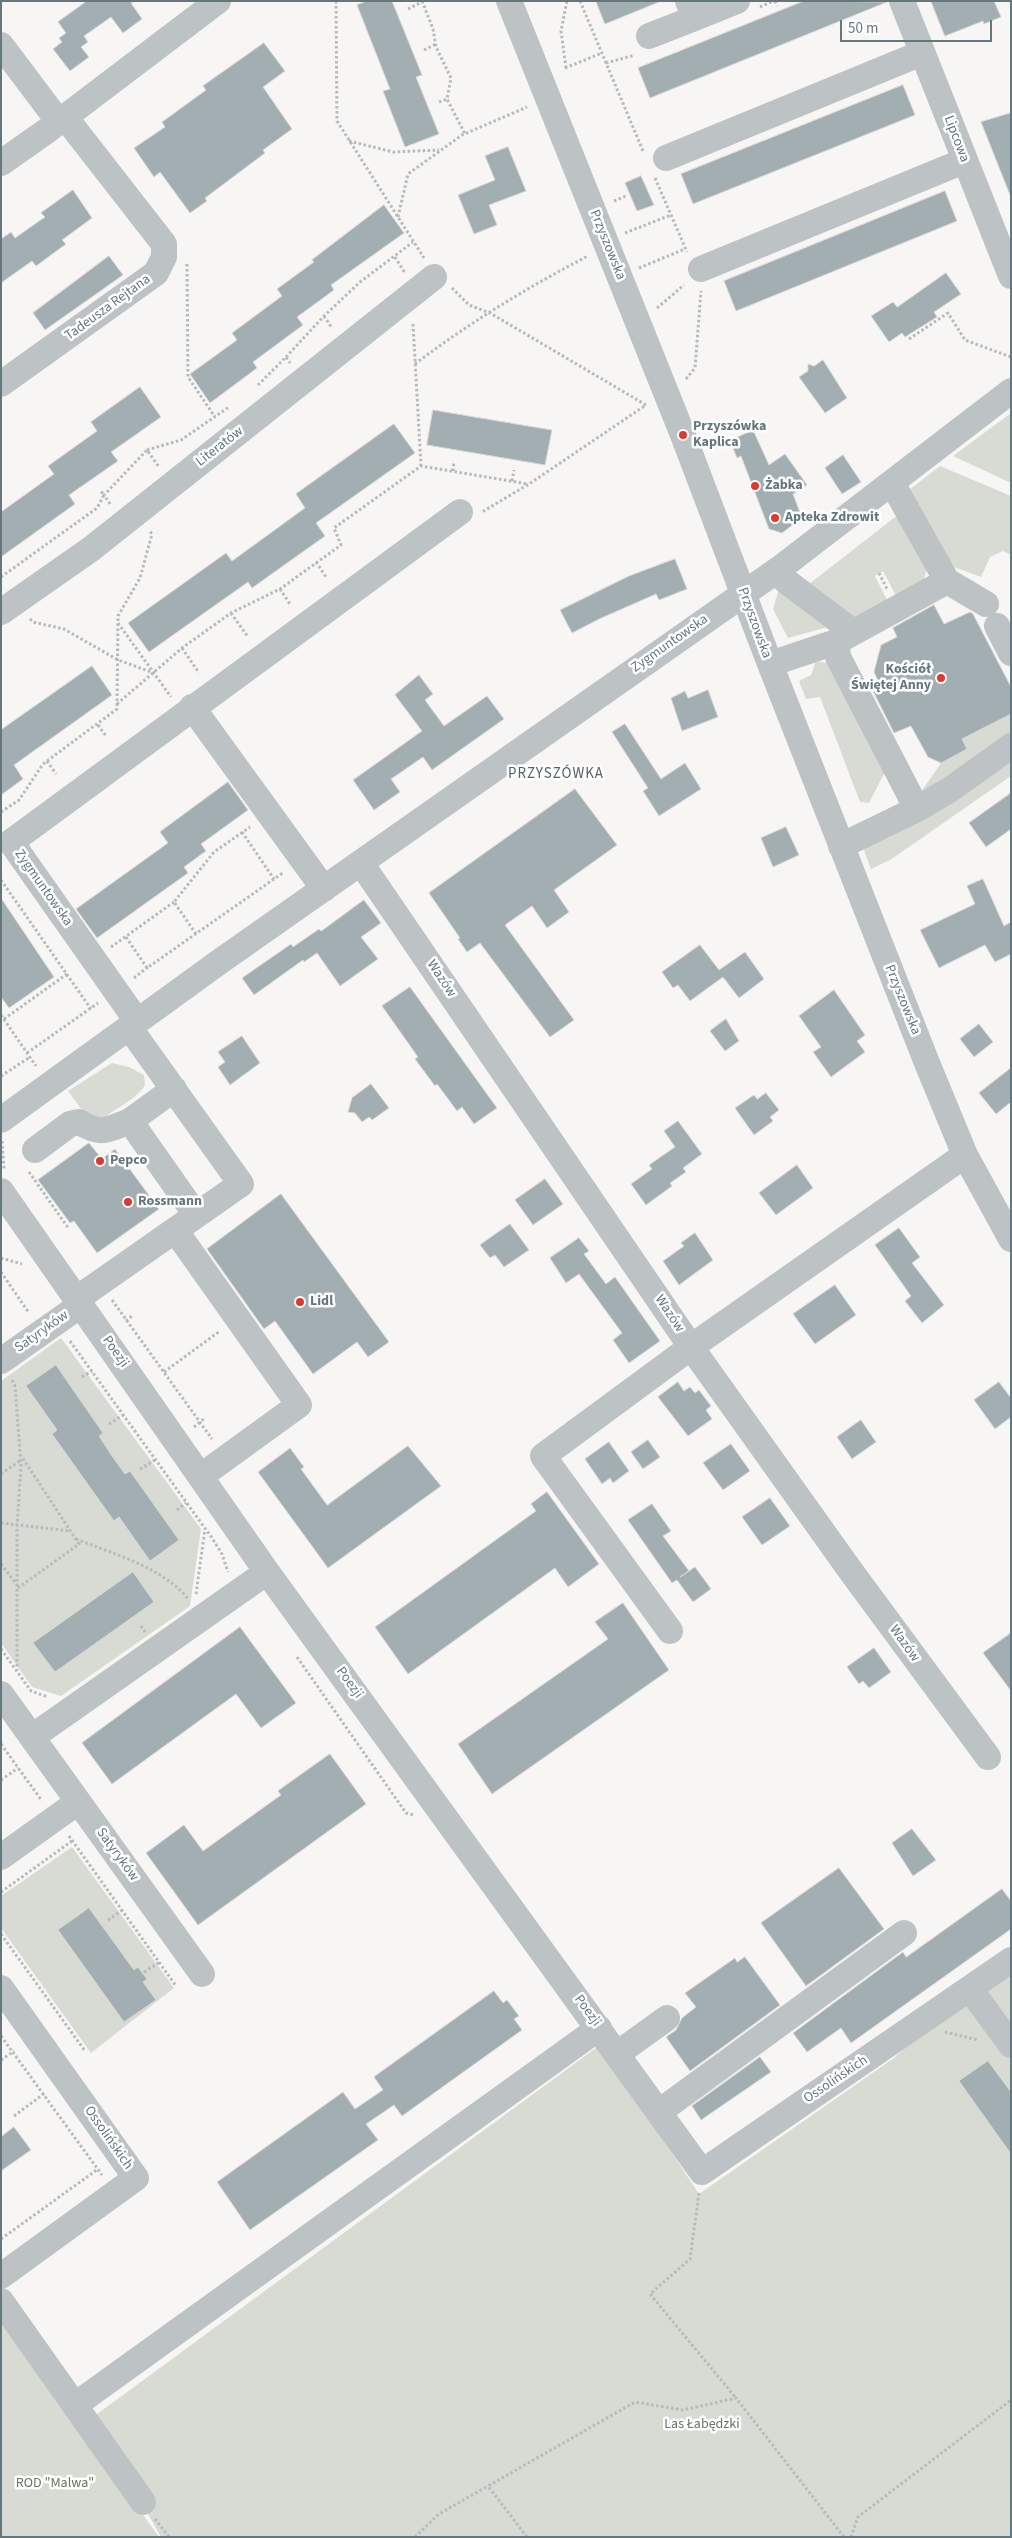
<!DOCTYPE html>
<html>
<head>
<meta charset="utf-8">
<style>
	body { margin:0 }
	#map { position:relative; width:1012px; height:2538px; overflow:hidden; background:#f7f6f4; font-family:"Source Sans 3",sans-serif }
	canvas { display:block }
	.frame { position:absolute; inset:0; border:2px solid #63777d; pointer-events:none }
	.scale { position:absolute; left:840px; top:20px; width:152px; height:22px; box-sizing:border-box; border:2px solid #63777d; border-top:0; padding-left:6px; font-size:15px; line-height:18px; white-space:nowrap; color:#63777d; -webkit-text-stroke:4px #fff; paint-order:stroke }
</style>
</head>
<body>
<div id="map">
<canvas width="1012" height="2538"></canvas>
<div class="frame"></div>
<div class="scale">50 m</div>
</div>
<script>
const ctx = document.querySelector('canvas').getContext('2d');
ctx.lineJoin = 'round';
function fillPath(path, color) {
  ctx.fillStyle = color;
  ctx.fill(path, 'evenodd');
}
function stroke(path, color, width, dash) {
  ctx.strokeStyle = color;
  ctx.lineWidth = width;
  ctx.lineCap = dash ? 'butt' : 'round';
  ctx.setLineDash(dash || []);
  ctx.stroke(path);
}
function write(font, color, halo, rows, align = 'center') {
  ctx.font = font + ' "Source Sans 3",sans-serif';
  ctx.lineWidth = 5;
  ctx.setLineDash([]);
  ctx.textBaseline = 'middle';
  ctx.strokeStyle = halo;
  ctx.fillStyle = color;
  for (const [text, x, y, turn = 0] of rows) {
    ctx.save();
    ctx.translate(x, y);
    ctx.rotate((+turn || 0) * Math.PI / 180);
    ctx.textAlign = isNaN(turn) ? turn : align;
    if (halo) ctx.strokeText(text, 0, 0);
    ctx.fillText(text, 0, 0);
    ctx.restore();
  }
}
fillPath(new Path2D(`
	M1011 413V483L953 456Z
	M940 466 1011 496V555L1003 551 990 557 981 577 946 564 909 490Z
	M899 514 927 567 923 585 897 598 883 571 875 576 888 602 848 622 804 588Z
	M784 588 835 625 788 638 773 609 778 592Z
	M816 661 833 664 887 768 869 803 860 802 820 697 806 699 799 681 811 675Z
	M1011 714V736L924 796 921 792 941 763 962 739Z
	M1011 754V776L890 860 871 869 862 845Z
	M112 1063 129 1067 144 1075 145 1085C136 1100 115 1108 102 1120L84 1113 68 1091Z
	M61 1338 201 1529 190 1606 61 1696 32 1687 1 1643V1381Z
	M72 1847 174 1988 91 2053 1 1928V1896Z
	M1011 1960V2537H161L93 2417 600 2045 699 2194 894 2058 970 1989Z
	M1 2317 159 2537H1Z`), '#d7dbd3');
const building = new Path2D(`
	M87 1H135L131 3 142 19 123 33 111 17 84 36 88 42 81 47 89 57 70 71 53 49 62 42 59 38 66 33 58 22Z
	M367 1H392L422 75 416 77 439 134 405 147 383 91 390 89 357 5Z
	M596 1H659V2L605 24Z
	M804 1 887 2 650 98 638 68Z
	M931 1H994L1001 17 984 24 983 21 945 36Z
	M264 43 285 71 263 87 292 129 263 150 265 153 205 198 207 201 190 213 160 172 154 177 134 148 165 127 162 122 206 90 203 86Z
	M903 85 915 115 693 204 681 174Z
	M1011 113V195H1010L981 122Z
	M508 147 526 191 489 205 497 225 474 234 458 195 495 180 485 156Z
	M641 176 654 205 637 211 625 183Z
	M73 190 92 218 62 240 66 244 36 266 32 261 1 283V239L11 232 15 238 45 217 41 213Z
	M945 191 957 221 736 311 724 281Z
	M384 205 404 233 331 285 334 290 297 317 303 325 253 362 257 368 210 403 190 374 237 340 232 333 282 296 277 289 314 262 312 260Z
	M109 256 123 275 45 330 33 313Z
	M946 273 961 294 934 312 937 317 905 337 902 333 889 342 871 316 893 302 897 307Z
	M823 360 847 398 825 413 799 377 808 371V364L814 366Z
	M140 387 161 417 111 452 118 461 69 495 75 504 1 557V512L54 474 48 466 97 431 91 422Z
	M433 410 552 430 545 465 427 445Z
	M394 424 415 453 316 523 325 536 252 588 248 582 149 652 128 623 226 553 232 561 305 508 296 494Z
	M753 430 769 465 785 454 807 485 793 494 802 518 782 533 769 529 741 456 737 458 730 441Z
	M843 455 861 482 842 494 825 468Z
	M675 559 687 589 659 600 656 594 599 619 572 633 560 610 629 576Z
	M934 605 944 624 970 612 973 614 1011 687V714L962 739 967 749 941 763 928 757 911 726 894 733 873 691 881 687 874 672 881 645 897 637 893 628Z
	M92 666 112 695 14 765 23 779 1 795V730Z
	M419 675 433 694 425 700 444 726 487 696 504 719 432 770 423 757 391 779 400 792 374 810 353 780 422 731 395 695Z
	M708 690 718 717 682 731 671 698 685 691 688 698Z
	M625 724 661 779 685 763 701 789 659 816 643 791 648 788 612 732Z
	M228 782 248 810 201 844 206 851 184 867 188 873 97 938 76 909 168 843 160 832Z
	M575 789 617 845 554 890 569 912 547 928 532 906 505 925 574 1020 550 1037 480 943 467 952 458 939 460 938 429 893Z
	M1011 793V829L986 847 969 823Z
	M786 827 799 855 773 867 761 838Z
	M983 879 1004 926 1011 922V954L995 962 985 945 939 968 920 930 975 904 967 886Z
	M1 898 54 977 9 1008 1 997Z
	M364 900 381 923 361 937 378 959 340 986 317 953 304 962 303 960 254 995 242 978 291 944 293 947 319 929 321 931Z
	M700 945 719 970 745 952 764 979 739 998 723 977 690 1001 678 985 673 988 662 972Z
	M410 987 497 1108 474 1124 462 1107 457 1111 437 1084 435 1086 415 1059 418 1057 382 1006Z
	M834 990 865 1035 857 1041 865 1052 831 1077 813 1052 821 1047 799 1016Z
	M726 1019 739 1041 725 1051 710 1031Z
	M979 1024 993 1042 974 1057 960 1039Z
	M242 1036 260 1063 230 1085 218 1067 225 1062 218 1052Z
	M1011 1068V1102L996 1114 979 1093Z
	M371 1084 389 1108 372 1120 369 1117 362 1122 355 1113 348 1112 352 1098Z
	M766 1093 779 1110 770 1117 773 1121 754 1135 735 1108 754 1095 757 1099Z
	M678 1121 702 1154 683 1168 686 1172 670 1183 672 1186 646 1205 631 1184 652 1169 649 1165 675 1147 664 1131Z
	M89 1143 102 1159 115 1149 159 1209 97 1253 74 1221 70 1223 38 1180Z
	M797 1165 813 1188 776 1215 759 1193Z
	M545 1179 563 1204 533 1225 515 1200Z
	M281 1194 389 1342 368 1357 357 1342 313 1374 275 1321 264 1329 207 1249Z
	M510 1224 529 1250 504 1267 495 1255 490 1258 480 1245Z
	M899 1228 920 1257 912 1263 944 1305 922 1323 905 1301 911 1296 875 1245Z
	M695 1233 713 1260 679 1285 663 1261 684 1246 681 1243Z
	M579 1238 589 1251 584 1254 606 1284 615 1277 660 1341 629 1363 613 1340 622 1333 579 1274 566 1283 550 1258Z
	M835 1285 856 1315 815 1344 793 1314Z
	M56 1365 103 1433 99 1436 112 1456 125 1474 130 1471 179 1540 150 1561 119 1517 114 1521 52 1434 57 1430 26 1386Z
	M678 1382 684 1391 690 1387 695 1393 699 1390 711 1406 706 1410 712 1419 688 1436 658 1397Z
	M999 1382 1011 1398V1417L995 1429 974 1400Z
	M861 1420 876 1442 852 1459 837 1437Z
	M648 1440 660 1457 643 1469 631 1452Z
	M609 1442 629 1471 613 1483 610 1478 602 1484 585 1459Z
	M731 1444 750 1471 723 1490 703 1463Z
	M408 1446 441 1486 328 1568 258 1472 290 1448 304 1467 301 1469 327 1505Z
	M547 1492 599 1564 568 1587 555 1568 408 1674 375 1627 536 1511 531 1504Z
	M770 1498 790 1526 762 1545 742 1517Z
	M652 1504 671 1531 663 1536 689 1571 680 1577 695 1567 711 1589 693 1602 677 1580 672 1583 628 1520Z
	M133 1572 154 1602 55 1672 33 1643Z
	M623 1603 669 1670 492 1794 458 1744 608 1639 595 1622Z
	M240 1627 296 1703 261 1728 236 1694 112 1784 82 1743Z
	M1011 1633V1691L983 1653Z
	M874 1648 891 1672 869 1688 863 1681 859 1684 847 1667Z
	M330 1754 366 1804 198 1925 146 1853 184 1825 203 1851 281 1795 278 1791Z
	M912 1829 936 1860 913 1876 892 1843Z
	M839 1868 884 1929 806 1986 761 1923Z
	M1002 1889 1011 1901V1929L851 2043 841 2028 807 2052 793 2033 903 1952 906 1957Z
	M89 1908 134 1970 138 1967 147 1979 143 1982 156 2000 124 2022 58 1930Z
	M745 1957 780 2005 690 2071 666 2037 676 2030 682 2018 696 2007 685 1993 735 1958 737 1962Z
	M494 1991 503 2003 507 2000 519 2016 514 2019 522 2030 402 2116 394 2105 366 2124 378 2140 250 2230 217 2182 343 2092 355 2109 383 2090 374 2077Z
	M760 2057 771 2072 701 2120 692 2106Z
	M988 2061 1011 2092V2154L959 2081Z
	M14 2127 31 2150 1 2171V2137Z`);
fillPath(building, '#a2aeb1');
stroke(building, '#d8d8d6', 1);
stroke(new Path2D(`
	M336 1 337 121 424 258
	M422 1 433 29 436 47 451 78 447 99 465 134
	M580 1 643 151
	M775 1 777 6
	M760 7 773 1
	M408 9 422 2
	M424 50 436 44
	M606 63 635 55
	M565 68 602 53
	M566 68 561 31 567 1
	M439 102 447 99
	M349 141 393 152 439 150
	M655 178 687 252
	M614 201 626 196
	M398 217 408 174 462 135 527 107
	M625 233 671 215
	M395 257 405 273
	M187 264 188 377 215 417
	M639 268 685 249
	M452 288 469 305 490 313 646 405 529 484 482 512
	M657 308 684 285
	M324 316 332 328
	M413 324 421 466
	M909 339 948 313 965 340 1011 357
	M286 357 324 316 360 282 413 242
	M415 364C469 323 528 287 588 256
	M686 379 695 368 701 291
	M258 385 286 357 290 363
	M147 450 181 440 229 407
	M453 471 454 461
	M512 481 514 470
	M110 504 104 495 147 450 159 467
	M316 562 326 577
	M879 573 887 589
	M1 577 97 508 104 495 100 490
	M280 589 290 604
	M231 613 248 637
	M30 619 33 622 64 629 118 660 154 673
	M118 623 171 697
	M182 648 199 673
	M117 704 182 648 231 613 280 589 341 545 334 528 421 466 528 484
	M98 725 106 736
	M47 761 56 774
	M1 812 19 800 43 764 117 709 118 616 140 578 152 534 149 530
	M242 832 274 879
	M1 880 91 1009
	M196 934 174 902 214 852 250 827
	M126 937 147 968 284 872
	M111 947 174 902
	M134 978 148 967
	M1 1015 36 1066
	M4 1019 67 974
	M27 1053 98 1003
	M1 1076 30 1057
	M2 1141 4 1170
	M29 1172 69 1229
	M1 1258 22 1264
	M1 1272 29 1313
	M112 1300 212 1439
	M126 1321 133 1315
	M70 1341 212 1538 222 1554 228 1572
	M164 1372 220 1331
	M82 1377 92 1371
	M12 1380 15 1386 21 1466 17 1526V1670
	M109 1424 123 1415
	M194 1427 205 1418
	M140 1469 155 1460
	M1 1474 21 1460
	M177 1510 186 1503
	M1 1523 70 1531
	M76 1539C113 1554 163 1567 189 1600
	M1 1564 17 1585
	M18 1588 79 1544 22 1457
	M196 1594 205 1529
	M141 1626 145 1632
	M1 1649 31 1691 48 1697
	M297 1657 406 1813 414 1815
	M1 1744 42 1801
	M1 1780 18 1768
	M69 1836 176 1986
	M1 1892 72 1841
	M108 1920 124 1909
	M1 1934 85 2051
	M144 1972 160 1962
	M945 2032 978 2040
	M1 2036 102 2175
	M1 2060 14 2051
	M14 2116 45 2093
	M699 2193 690 2259 650 2294 736 2398
	M1 2239 98 2169
	M155 2519 169 2537
	M415 2537 439 2514 488 2486
	M527 2537 488 2486 635 2402 683 2410 736 2398 844 2537
	M851 2537 858 2517 1011 2400`), '#b6babc', 3, [2.5, 2.5]);
stroke(new Path2D(`
	M509 1 683 435 770 664 927 1063 965 1155 1011 1239
	M688 1 695 18 737 1
	M902 1 1011 276
	M649 36 695 18
	M1 45 59 122
	M666 158 922 53
	M1 163 48 130 218 1
	M701 269 964 161
	M1 384 156 273 164 257V244L65 117
	M892 483 947 581
	M786 581 852 631
	M1 612 91 549 434 277
	M997 626 1011 653
	M770 664 836 642
	M192 707 324 889
	M917 809 838 657 836 642 947 581 986 604
	M841 846 917 809 951 789 1011 746
	M361 863 691 1347 850 1570 988 1757
	M137 1021 11 842 460 512
	M174 1089 130 1121 196 1215
	M1 1120 222 960 779 569 1011 391
	M35 1150 70 1124 79 1122C102 1136 107 1130 130 1121
	M1 1191 267 1572 702 2172 1011 1960
	M175 1230 299 1405 201 1476
	M78 1298 241 1184 129 1027
	M1 1361 82 1304
	M670 1631 543 1456 691 1347 965 1155
	M1 1694 202 1974
	M32 1737 267 1572
	M1 1857 78 1802
	M1 1988 136 2178 1 2276
	M970 1989 1011 2045
	M617 2054 667 2018
	M659 2112 904 1933
	M1 2301 143 2502
	M75 2405 599 2028`), '#bdc3c5', 26);
for (const [x, y, r, color] of [
	[683,435,5,"#da3a30"],
	[755,486,5,"#da3a30"],
	[775,518,5,"#da3a30"],
	[941,678,5,"#da3a30"],
	[100,1161,5,"#da3a30"],
	[128,1202,5,"#da3a30"],
	[300,1302,5,"#da3a30"]
]) {
  const dot = new Path2D();
  dot.arc(x, y, r, 0, 2 * Math.PI);
  ctx.fillStyle = color;
  ctx.fill(dot);
  stroke(dot, '#fff', 2);
}
write('14px', '#63777d', '#fff', [
	["Lipcowa",956,139,69],
	["Przyszowska",607,245,68],
	["Tadeusza Rejtana",108,308,-36],
	["Literatów",220,447,-38],
	["Przyszowska",754,623,70],
	["Zygmuntowska",670,644,-35],
	["Zygmuntowska",43,888,55],
	["Wazów",441,979,56],
	["Przyszowska",902,1000,68],
	["Wazów",669,1314,56],
	["Satyryków",42,1332,-35],
	["Poezji",115,1352,55],
	["Wazów",904,1644,54],
	["Poezji",349,1683,54],
	["Satyryków",117,1855,54],
	["Poezji",587,2011,54],
	["Ossolińskich",836,2080,-34],
	["Ossolińskich",108,2138,55]
]);
write('bold 14px', '#63777d', '#fff', [
	["Przyszówka",693,427],
	["Kaplica",693,443],
	["Żabka",765,486],
	["Apteka Zdrowit",785,518],
	["Kościół",931,670,"right"],
	["Świętej Anny",931,686,"right"],
	["Pepco",110,1161],
	["Rossmann",138,1202],
	["Lidl",310,1302]
], 'left');
write('14px', '#697662', '#fff', [
	["Las Łabędzki",702,2425],
	["ROD \"Malwa\"",55,2484]
]);
ctx.letterSpacing = '1px';
write('15px', '#556369', '#fff', [
	["PRZYSZÓWKA",556,775]
]);
ctx.letterSpacing = '0px';
</script>
</body>
</html>
